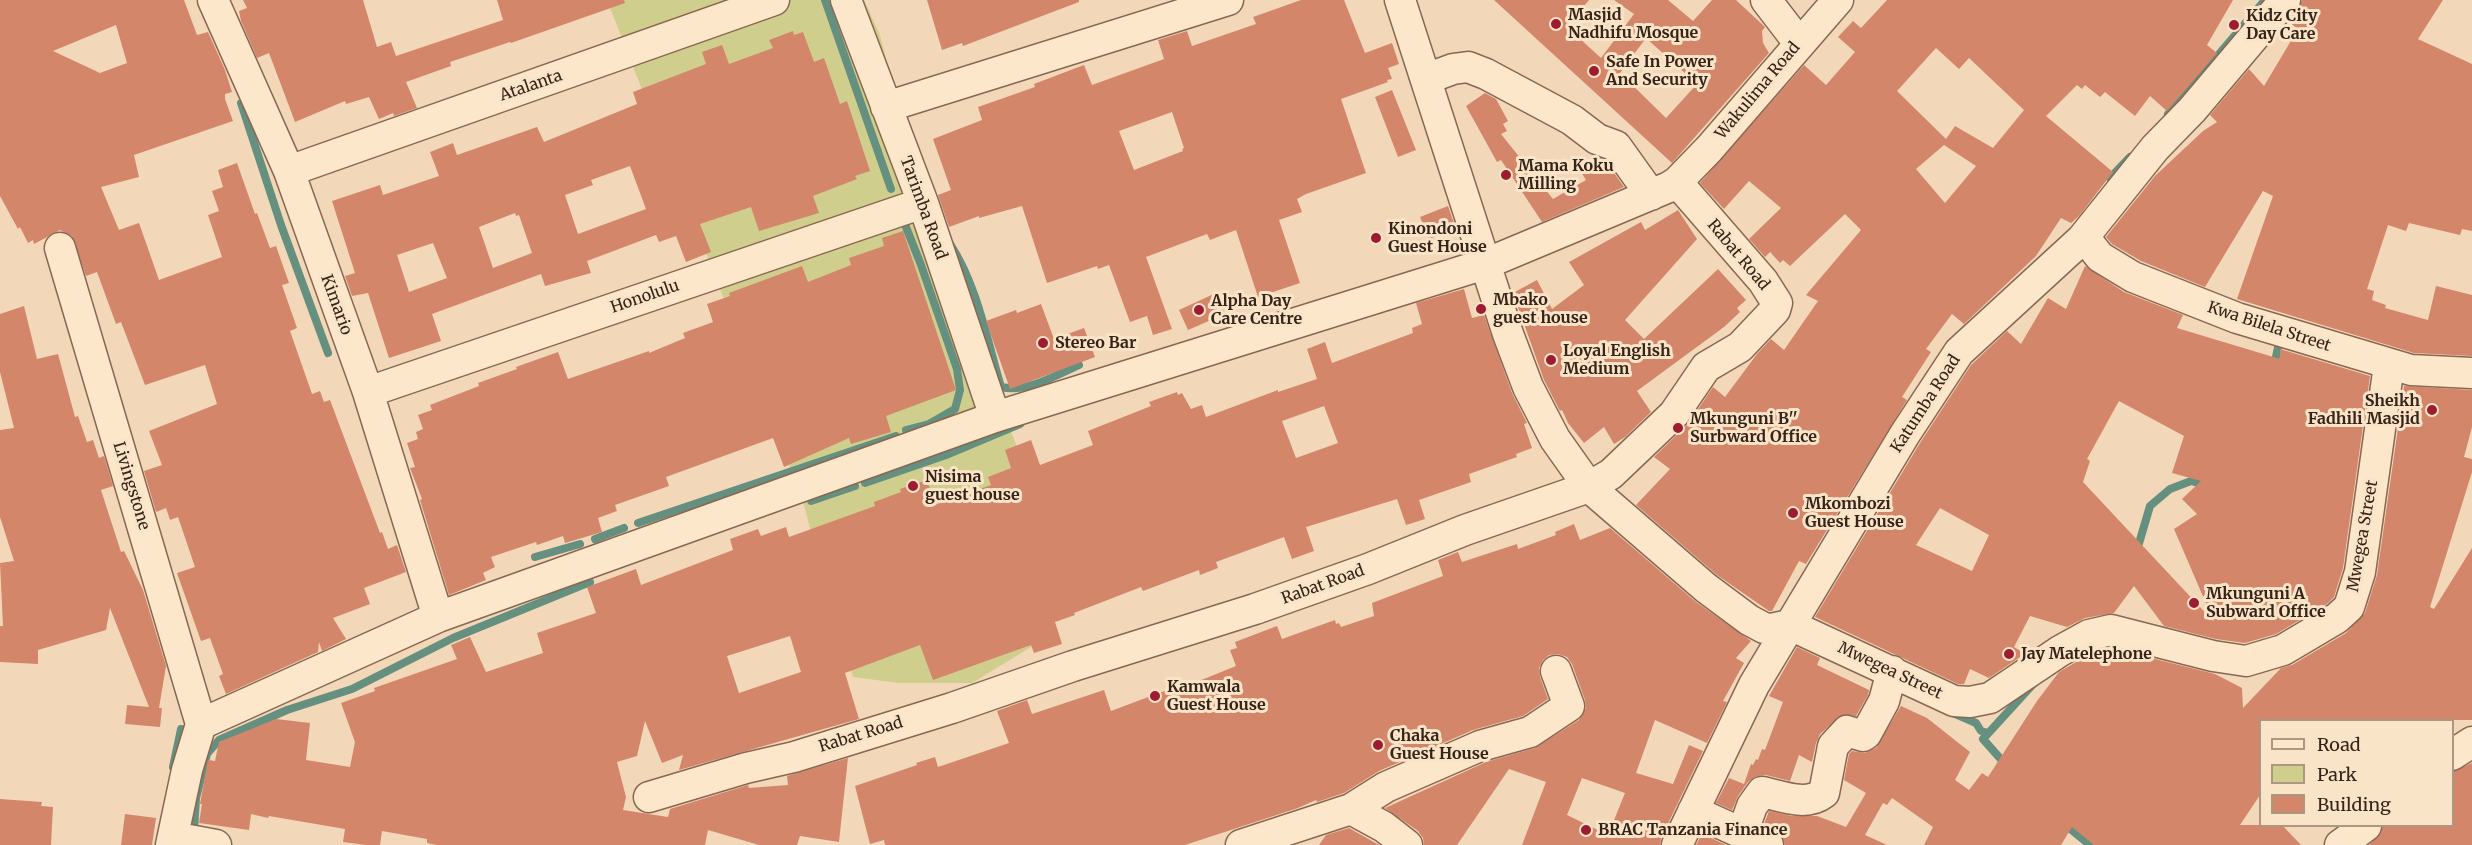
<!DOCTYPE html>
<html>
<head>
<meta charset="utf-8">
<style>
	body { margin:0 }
	#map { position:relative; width:2472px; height:845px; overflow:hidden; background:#f2d8b8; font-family:Merriweather,serif }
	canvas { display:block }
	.legend { position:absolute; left:2259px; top:719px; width:195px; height:108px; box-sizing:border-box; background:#f9e4c8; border:2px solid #ab9782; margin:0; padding:8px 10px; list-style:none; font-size:18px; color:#362319 }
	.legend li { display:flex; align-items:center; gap:12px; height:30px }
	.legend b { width:30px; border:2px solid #ab9782 }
</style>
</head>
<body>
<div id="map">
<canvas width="2472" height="845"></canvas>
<ul class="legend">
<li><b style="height:8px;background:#fce7cb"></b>Road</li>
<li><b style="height:16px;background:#d0ce8c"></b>Park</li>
<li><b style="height:16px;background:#d4866a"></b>Building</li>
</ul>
</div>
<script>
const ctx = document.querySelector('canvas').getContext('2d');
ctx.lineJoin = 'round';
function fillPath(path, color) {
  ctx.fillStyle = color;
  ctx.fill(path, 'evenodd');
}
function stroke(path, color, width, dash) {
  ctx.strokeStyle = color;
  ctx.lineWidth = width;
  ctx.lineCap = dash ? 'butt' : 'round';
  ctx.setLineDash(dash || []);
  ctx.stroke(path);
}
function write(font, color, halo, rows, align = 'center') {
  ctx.font = font + ' Merriweather,serif';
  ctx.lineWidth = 6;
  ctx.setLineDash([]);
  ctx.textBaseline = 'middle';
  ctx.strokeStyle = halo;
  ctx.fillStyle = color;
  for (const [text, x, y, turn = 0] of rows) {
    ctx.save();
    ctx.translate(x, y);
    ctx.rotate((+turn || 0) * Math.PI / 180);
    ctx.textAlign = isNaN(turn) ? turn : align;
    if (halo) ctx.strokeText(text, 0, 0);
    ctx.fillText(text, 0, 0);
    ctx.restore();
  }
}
fillPath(new Path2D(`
	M607 0H864L880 35 900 114 989 375 1021 457 1054 633 972 683H899L853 677 829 602 803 501Z`), '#d0ce8c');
stroke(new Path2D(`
	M825 0 891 189
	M241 103 281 225 328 353
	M2168 114 2265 0
	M2110 178 2130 157
	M902 217 921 265 957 369 960 390 955 409 929 424 906 430
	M950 244C977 285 987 340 1001 387 1028 393 1056 375 1079 365
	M2274 366 2280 338
	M865 483 946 455 1020 424
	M811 501 855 486
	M638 523 896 436
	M595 539 624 528
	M2137 550 2150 506 2170 489 2191 481 2209 486
	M535 557 580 544
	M1953 713 1976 723 1981 731 1988 733
	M2006 765 1983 739 2036 681
	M173 767 181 729
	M2063 823 2090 845
	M194 831 196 798 207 754 219 740 287 710 352 689 453 638 590 582`), '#658f7e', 8);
fillPath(new Path2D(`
	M0 0H184L197 35 208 32 225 70 232 92 225 94V99L233 121 134 155 139 177 101 187 119 230 139 223 159 280 222 257 208 215 219 211 212 191 223 187 218 170 237 163 255 214 257 213 270 248 276 246 289 283 282 285 297 328 290 331 312 394 320 391 324 402 330 400 380 533 382 532 388 549 397 545 406 572 364 588 370 604 333 618 346 639 322 651 319 642 318 652 226 694 219 676 223 674 210 638 201 641 177 573 195 567 178 517 170 520 166 508 156 512 144 471 162 465 149 431 217 404 205 365 145 385 121 322 116 324 97 272 86 276 72 236 60 230 34 244 33 240 28 243 20 227 18 229 0 196ZM116 25 127 63 100 73 53 51Z
	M243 0H363L377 47 391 42 396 56 503 20 497 0H624L625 3 511 43 510 42 450 62 451 66 406 82 417 108 394 116 393 113 379 119 369 97 346 104 345 101 295 122 269 53 257 58 241 21 239 11 247 8Z
	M927 0H1079V2L963 46 962 43 942 50Z
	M1301 0H1344L1365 53 1392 43 1399 64 1388 68 1392 79 1387 80 1388 82 1341 99 1366 173 1306 194 1297 199 1302 212 1279 220 1300 283 1258 297 1236 230 1210 240 1207 234 1146 257 1172 329 1153 335 1147 316 1130 322 1109 265 1098 269 1097 266 1047 283 1022 206 979 218V216L949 227 938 195 951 190 933 139 982 120 978 107 1035 87 1034 84 1084 65 1092 85 1164 59 1158 40 1187 31 1192 46 1256 24 1253 17ZM1172 112 1184 148 1182 149 1183 151 1134 170 1119 131Z
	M1494 0H1589L1567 27 1601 58 1634 14 1614 0H1668L1693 21 1712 0H1736L1765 27 1762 31 1763 43 1769 53 1672 163ZM1646 38 1697 84 1666 118 1620 73Z
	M1887 0H2233L2207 45 2217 53 2167 111 2150 96 2135 116 2105 92 2100 97 2085 85 2082 89 2077 85 2046 116 2113 172 2079 216 2071 223 2061 218 2036 256 1964 324 1952 314 1926 349 1931 352 1902 397 1907 400 1806 564 1799 561 1772 611H1769L1717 575 1636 505 1670 469 1654 457 1688 424 1713 387 1725 397 1757 354 1771 339 1784 350 1818 301 1806 295 1861 230 1845 214 1790 266 1783 260 1780 263 1770 252 1765 257 1749 239 1781 208 1749 181 1724 209 1700 183 1804 65 1826 85 1855 52 1838 37 1853 21 1861 28ZM1936 48 1959 69 1969 58 2024 110 1993 148 1955 126 1946 139 1897 91ZM1944 145 1976 166 1945 203 1916 169Z
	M2302 0H2443L2418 39 2472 64V231L2462 229 2460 235 2409 223 2406 231 2388 225 2367 289 2374 291 2372 300 2386 305 2385 308 2428 320 2436 286 2472 295V356L2414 353 2237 299 2273 196 2263 191 2205 287 2141 261 2112 244 2106 237 2155 176 2203 131 2217 122 2210 115 2249 69 2264 86 2298 29 2289 22 2298 11Z
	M793 31 794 35 803 32 814 62 824 58 840 104 847 101 870 171 855 176 857 179 813 196 819 213 759 231 751 207 700 224 711 252 686 262 676 236 659 242 656 235 587 261 591 273 545 286 541 274 432 314 441 341 389 358 368 293 352 296 345 276 355 273 332 201 380 185 383 195 439 176 430 152 453 143 457 155 537 127 544 142 637 104 633 92 706 64 702 52 722 45 729 64 773 48 769 40ZM630 166 646 209 578 234 565 195 593 185 591 180ZM515 213 516 216 519 215 532 253 493 268 479 227ZM433 243 447 278 409 292 397 255Z
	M1392 90 1416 150 1398 157 1375 97Z
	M1485 93 1496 99 1508 121 1503 124 1507 131 1501 134 1553 199 1586 180 1580 170 1600 158 1605 160 1624 187 1542 222 1501 160 1497 162 1466 106Z
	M1448 206 1456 229 1429 239 1420 217Z
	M1678 210 1697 239 1625 320 1644 339 1718 269 1746 300 1737 308 1740 312 1724 327 1637 391 1651 412 1625 437 1614 444 1604 427 1584 443 1568 423 1562 410 1560 411 1544 380 1513 293 1537 280 1552 309 1584 285 1569 262 1641 222 1645 230Z
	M903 231 956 390 886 416 891 432 851 444 849 438 784 467 773 438 666 477 669 486 615 505 617 511 598 518 602 532 565 543 563 536 537 545 536 542 491 557 495 567 483 573 486 580 449 595 420 500 422 499 410 468 415 467 407 443 418 439 416 432 423 429 418 415 432 410 430 405 479 386 478 383 517 369 516 367 558 352 568 379 649 351V353L685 338 683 333 713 322 707 304 730 296 729 293 802 266 808 282 851 265 849 258 884 246 882 238Z
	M2085 266 2124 292 2183 315 2177 328 2280 359V349L2370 376 2343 568 2334 597 2327 604 2276 634 2245 643 2216 639 2164 626 2134 586 2114 613 2085 618 2067 627 2030 616 2014 647 2024 653 2023 655 1989 678 1970 669 1964 684H1958L1815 617 1920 443 1971 365 2007 331 2021 344 2048 298 2066 309ZM2119 401 2184 436 2172 473 2201 481 2182 499 2197 514 2174 529 2214 622 2083 482 2090 461 2087 459ZM1940 508 1989 535 1972 571 1916 545Z
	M1464 289 1472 318 1484 315 1512 393 1527 423 1524 424 1532 448 1516 454 1517 457 1469 474 1471 482 1419 500 1425 519 1406 525 1397 499 1306 527 1314 551 1292 559 1284 537 1216 562 1218 568 1200 575 1199 570 1143 591 1141 587 1074 613 1075 615 1055 622 1062 644 1034 653 1031 645 933 680 920 645 845 673 859 719 679 770 683 755 662 763 645 721 637 756 617 762 626 797 623 810 668 817 670 809 748 785 749 788 788 785 787 776 848 758 839 842 800 836 797 845H759L708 830 705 845H437L427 843V839L382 831 380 845H366L343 842 345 829 269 816 268 818 251 814 249 830 199 823 202 804H200L208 760 215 761 219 742 276 719 310 723 306 760 350 767 355 742 341 703 375 691 374 688 457 659 451 645 470 637 486 672 543 653 537 633 596 613 587 587 636 569 641 585 733 550 730 539 758 529 761 536 786 527 789 537 875 506 874 502 901 492 900 489 927 480 935 505 991 485 988 477 1011 468 1005 450 1031 440 1040 465 1093 445 1088 431 1151 406 1149 402 1177 392 1178 395 1182 393 1191 409 1202 405 1206 417 1278 390V392L1317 379 1307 349 1325 342 1332 363 1413 333 1412 328 1422 324 1416 303ZM1324 406 1338 443 1296 458 1282 421ZM790 636 801 672 739 693 727 656Z
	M1216 293 1225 314 1188 330 1179 310Z
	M1041 304 1054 339 1084 328 1095 357 1010 389 986 321 1016 310 1017 313Z
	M24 306 37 359 58 354 75 417 78 416 87 442 93 440 99 458 104 456 113 486 101 490 121 552 124 551 143 590 166 666 159 708H162L160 727 125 724 127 705 149 707 110 608 106 630 38 650V664L0 662V626H3L0 563 14 561 0 517V430L14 428 0 372V314Z
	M2404 386 2472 390V427L2464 457 2472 459V472L2430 607 2434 609 2472 548V720H2260V795L2240 825H2282L2301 845H2094L2072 827 2061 845H1924L1933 827 1892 798 1887 805 1883 803 1865 835 1887 845H1785L1782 835 1764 824 1769 811 1792 816H1817L1846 827 1866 793 1844 780 1849 754 1852 751 1865 753 1876 748 1901 706 1927 718 1970 752 1955 780 1969 790 1982 773 1988 777 2037 701 2059 672 2095 651 2111 648 2215 674 2242 688 2243 708 2281 668 2292 665 2346 633 2365 613 2377 575Z
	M1574 524 1580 540 1610 528 1696 602 1751 641 1736 658 1744 663 1723 701 1727 702 1707 743 1655 720 1636 773 1673 784 1689 745 1703 751 1661 838 1660 845H1522L1546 782 1509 769 1457 845H1424L1423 838 1418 831 1385 808 1486 762 1535 748 1579 720 1586 708 1585 700 1572 664 1567 657 1558 654 1549 655 1543 660 1539 668 1540 677 1548 699 1523 716 1473 730 1379 771 1344 793 1317 802 1316 800 1298 808 1185 845H885L884 840 870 844 855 786 917 765 916 763 935 757 938 767 1009 743 997 711 1027 700 1032 714 1104 690 1111 711 1167 690 1189 685 1236 666 1230 650 1237 648 1235 642 1277 626 1282 639 1335 620 1336 624 1339 623 1341 627 1374 616 1372 603 1443 576 1438 560 1458 552 1462 562 1517 544 1518 549 1556 535 1555 532ZM1582 778 1625 793 1608 835 1567 815Z
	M1797 647 1820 658 1817 665 1869 690 1868 695 1856 716 1842 715 1820 734 1816 743 1812 762 1799 755 1790 781 1766 775 1757 776 1748 782 1738 796 1732 810 1716 803 1729 778 1744 784 1751 764 1753 765 1756 759 1758 760 1762 749 1765 750 1783 702 1769 696Z
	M2472 763V845H2369L2381 833 2383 825H2452V772Z
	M0 799 42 802 41 806 53 807 51 845H0Z
	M125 814 156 818 152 845H121Z
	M1349 828 1379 845H1319L1326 835Z
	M1702 834 1726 845H1696Z`), '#d4866a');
const minor = new Path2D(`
	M213 0 289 171 368 392 438 617
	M846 0 923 203 995 417
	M1400 0 1508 334 1528 387 1555 439 1589 487 1706 588 1749 620 1764 628 1771 629 1790 625 1954 701 1970 702 1990 698 2060 651 2089 635 2111 630 2213 656 2246 661 2283 650 2337 618 2349 607 2360 572 2389 365
	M1766 0 1799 43
	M1426 79 1453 69 1468 67 1486 74 1572 120 1597 139 1616 146 1651 195
	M886 107 1228 0
	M289 171 774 0
	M2084 237 2100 257 2133 277 2237 318 2411 370 2472 373
	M60 248 201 724
	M368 392 923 203
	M2452 755 2472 742
	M649 797 746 768 794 757 952 708 1073 666 1255 609 1368 569 1465 530 1589 487 1611 474 1674 414 1706 367 1740 347 1775 310 1777 303 1763 281 1677 182
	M1351 809 1384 827 1407 845
	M1693 811 1768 845
	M1742 834 1752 806 1762 792C1782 796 1806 807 1824 793L1833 746 1847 731 1863 736 1866 734 1884 701 1892 671
	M173 837 216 845
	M171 845 187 770 201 724 438 617 995 417 1485 264 1669 187 1677 182 1709 149 1838 0
	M1241 845 1351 809 1386 787 1480 746 1530 732 1569 706 1556 671
	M1677 845 1754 685 1905 434 1959 352 2082 239 2155 148 2192 110 2285 0
	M2340 845 2366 826`);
stroke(minor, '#896752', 33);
stroke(minor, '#fce7cb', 30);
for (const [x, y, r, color] of [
	[1556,24,6,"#9d1c30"],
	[2234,25,6,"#9d1c30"],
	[1594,71,6,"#9d1c30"],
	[1506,175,6,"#9d1c30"],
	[1376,238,6,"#9d1c30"],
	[1481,309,6,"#9d1c30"],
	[1199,310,6,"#9d1c30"],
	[1043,343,6,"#9d1c30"],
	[1551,360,6,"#9d1c30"],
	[2432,410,6,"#9d1c30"],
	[1678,428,6,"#9d1c30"],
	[913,486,6,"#9d1c30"],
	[1793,513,6,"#9d1c30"],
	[2194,603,6,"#9d1c30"],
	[2009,654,6,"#9d1c30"],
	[1155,696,6,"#9d1c30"],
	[1378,745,6,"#9d1c30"],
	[1586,830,6,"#9d1c30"]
]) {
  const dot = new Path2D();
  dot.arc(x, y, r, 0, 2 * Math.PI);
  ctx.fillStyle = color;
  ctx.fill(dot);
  stroke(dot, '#f9e4c8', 2);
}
write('bold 16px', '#362319', '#f9e4c8', [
	["Masjid",1568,15],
	["Nadhifu Mosque",1568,33],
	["Kidz City",2246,16],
	["Day Care",2246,34],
	["Safe In Power",1606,62],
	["And Security",1606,80],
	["Mama Koku",1518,166],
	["Milling",1518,184],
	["Kinondoni",1388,229],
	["Guest House",1388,247],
	["Mbako",1493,300],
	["guest house",1493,318],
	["Alpha Day",1211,301],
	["Care Centre",1211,319],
	["Stereo Bar",1055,343],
	["Loyal English",1563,351],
	["Medium",1563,369],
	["Sheikh",2420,401,"right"],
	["Fadhili Masjid",2420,419,"right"],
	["Mkunguni B''",1690,419],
	["Surbward Office",1690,437],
	["Nisima",925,477],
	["guest house",925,495],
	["Mkombozi",1805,504],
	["Guest House",1805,522],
	["Mkunguni A",2206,594],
	["Subward Office",2206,612],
	["Jay Matelephone",2021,654],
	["Kamwala",1167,687],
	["Guest House",1167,705],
	["Chaka",1390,736],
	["Guest House",1390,754],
	["BRAC Tanzania Finance",1598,830]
], 'left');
write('16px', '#362319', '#f9e4c8', [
	["Atalanta",531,86,-19],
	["Wakulima Road",1758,91,-50],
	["Tarimba Road",923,208,70],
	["Rabat Road",1738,255,50],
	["Honolulu",645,297,-19],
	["Kimario",336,305,70],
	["Kwa Bilela Street",2269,327,18],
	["Katumba Road",1926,404,-57],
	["Livingstone",131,486,73],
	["Mwegea Street",2363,536,-80],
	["Rabat Road",1323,585,-20],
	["Mwegea Street",1890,671,25],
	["Rabat Road",861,735,-17]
]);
</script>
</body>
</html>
